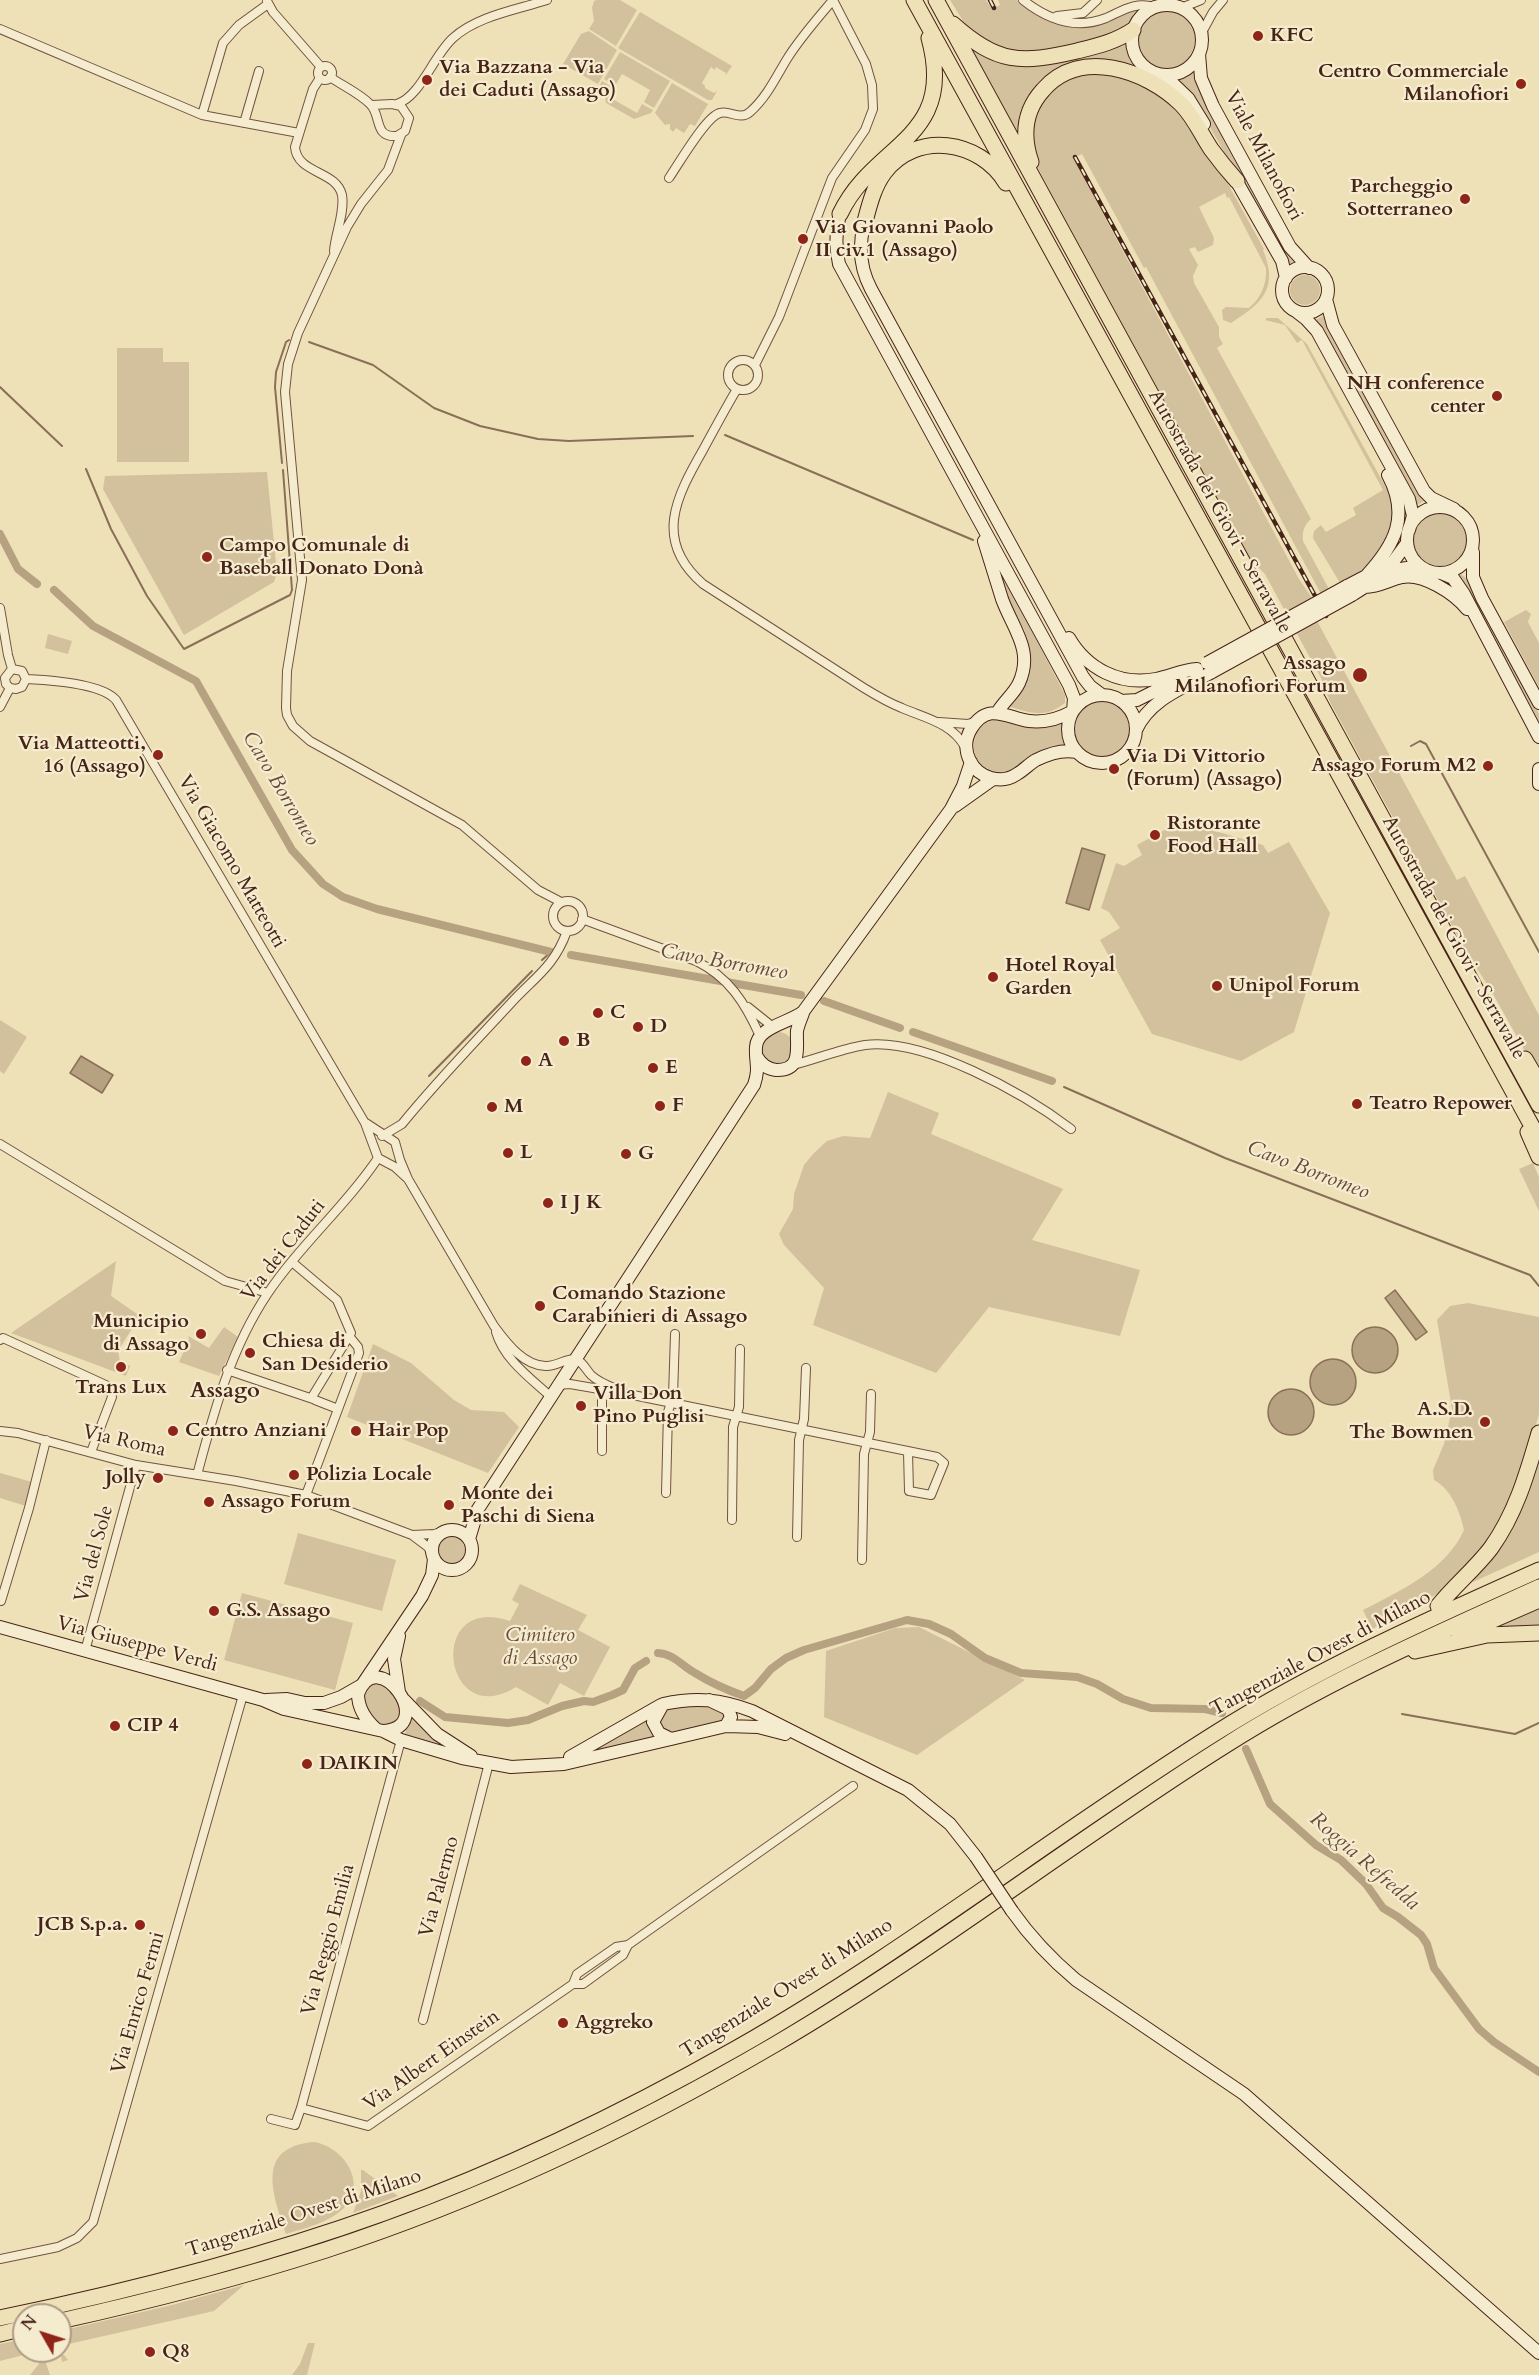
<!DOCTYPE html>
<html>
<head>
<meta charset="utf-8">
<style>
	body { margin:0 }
	#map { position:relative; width:1539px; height:2375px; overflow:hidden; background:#efe1b7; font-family:Cardo,serif }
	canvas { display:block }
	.north { position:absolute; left:12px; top:2303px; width:60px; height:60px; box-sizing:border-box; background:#f5ecd0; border:2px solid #af9c86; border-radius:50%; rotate:309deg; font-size:16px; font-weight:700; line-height:24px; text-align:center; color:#472418 }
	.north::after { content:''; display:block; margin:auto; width:21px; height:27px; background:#8f2418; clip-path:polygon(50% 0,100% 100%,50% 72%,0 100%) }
</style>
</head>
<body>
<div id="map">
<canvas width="1539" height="2375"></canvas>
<div class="north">N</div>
</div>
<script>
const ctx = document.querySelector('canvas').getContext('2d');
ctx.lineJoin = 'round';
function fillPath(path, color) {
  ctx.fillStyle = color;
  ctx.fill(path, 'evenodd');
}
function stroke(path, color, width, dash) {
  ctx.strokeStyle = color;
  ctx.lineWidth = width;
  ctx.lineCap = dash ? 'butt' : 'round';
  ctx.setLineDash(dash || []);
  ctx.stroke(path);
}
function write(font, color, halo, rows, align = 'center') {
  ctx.font = font + ' Cardo,serif';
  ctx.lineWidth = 4.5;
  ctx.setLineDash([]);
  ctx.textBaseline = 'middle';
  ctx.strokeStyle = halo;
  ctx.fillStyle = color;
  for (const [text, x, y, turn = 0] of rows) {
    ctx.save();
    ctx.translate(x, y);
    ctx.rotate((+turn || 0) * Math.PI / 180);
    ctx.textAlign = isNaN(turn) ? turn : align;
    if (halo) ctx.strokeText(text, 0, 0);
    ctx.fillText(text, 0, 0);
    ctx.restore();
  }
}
fillPath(new Path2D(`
	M597 0H620L637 10 616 46 589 29 594 21 592 8 594 1Z
	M950 0H986L992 9 1000 5 998 0H1017L1044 19 1074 26 1098 24 1122 12 1145 7 1129 28 1120 33 1043 54 1000 51 968 29Z
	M1137 40a29 29 0 1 1 58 0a29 29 0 1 1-58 0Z
	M640 12 732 66 725 76 726 73 716 67 715 70 711 67 702 83 705 86V88L714 93 717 91 712 100H708L618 48Z
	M589 31 617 50 598 84 563 64 581 34Z
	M1126 39 1131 58 1150 78 1061 70 1019 135 974 52 975 50 1005 60Z
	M620 52 670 81 654 108 644 102 650 90 622 74 615 86 604 79Z
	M1196 67 1200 91 1289 257 1296 265 1290 268 1286 258 1198 107 1173 78 1186 75Z
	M1077 72 1125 75 1160 92 1197 128 1264 249 1263 250C1279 289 1262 303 1231 323L1223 320 1222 310 1226 307 1249 308C1261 298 1267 284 1266 268L1229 197 1227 198 1225 193 1199 207 1214 238 1213 245 1198 252 1195 247 1189 249 1198 265 1193 276 1194 283 1219 327V337L1223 344 1217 348 1311 519C1304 525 1302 532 1303 541L1329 589 1321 594 1146 267 1144 268 1082 154 1073 158 1299 579 1312 598 1286 613 1265 574 1251 560 1034 161 1029 141 1038 101Z
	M602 81 614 88 609 97 637 113 642 104 653 110 651 113 634 119 606 103 603 87 600 85Z
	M672 83 708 104 695 126 690 124 684 133 676 128 673 132 670 129V124L665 125 655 113Z
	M1290 290a15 15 0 1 1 30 0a15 15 0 1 1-30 0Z
	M1323 316 1424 501 1417 505 1315 320Z
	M1267 318H1278L1307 344 1389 493 1391 503 1402 500C1407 511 1399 541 1393 552L1340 583 1313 538 1314 531 1321 525 1326 532 1356 515 1353 508 1383 490 1302 340 1297 343 1285 325 1265 320Z
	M117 348H163V362H189V462H117Z
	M267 472 277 573 274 582 184 635 103 489 105 476Z
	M1412 540a29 29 0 1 1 58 0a29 29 0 1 1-58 0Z
	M999 567 1065 695V703C1044 719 1031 713 1008 706L1030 660 1029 648 1024 629 1008 599Z
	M1461 574 1466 578 1539 714V728L1457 578Z
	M1526 610 1531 614 1528 622 1539 643V687L1504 622Z
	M1317 621 1457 880 1465 876 1539 1015V1076L1493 994 1463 946 1330 702 1321 678 1296 632Z
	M48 634 72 641 68 654 45 648Z
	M1073 729a29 29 0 1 1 58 0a29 29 0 1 1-58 0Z
	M995 718 1063 722 1061 729 1066 745C1055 748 1043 750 1034 755 1022 761 1016 773 1002 773 981 773 967 751 977 733 980 725 988 722 995 718Z
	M1181 821 1263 845 1268 853 1289 842 1330 913 1294 1032 1241 1061 1152 1034 1100 940 1120 928 1109 912 1101 908 1116 863 1124 866 1142 855 1137 845Z
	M0 1020 27 1037 4 1074 0 1071Z
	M762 1048a16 16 0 1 1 32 0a16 16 0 1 1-32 0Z
	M888 1092 939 1113 931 1134 1063 1189 1032 1240 1140 1270 1120 1336 989 1307 936 1373 813 1325 824 1288 784 1245 779 1234 793 1209 794 1194 804 1165 813 1154 827 1141 843 1136 870 1138Z
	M1533 1163 1539 1177V1211L1519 1169Z
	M116 1261 111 1296 140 1316 118 1351 120 1362 130 1366 126 1376 11 1333Z
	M1468 1303 1539 1317V1414L1525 1465 1497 1530 1472 1562 1443 1590 1402 1615 1372 1629 1363 1610C1400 1591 1446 1570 1464 1530 1460 1511 1451 1489 1434 1480L1433 1470 1444 1444 1452 1409 1437 1320 1450 1306Z
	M224 1327 238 1337 219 1376 179 1362 189 1339 188 1336 209 1348Z
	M373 1344 411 1363 454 1400 471 1410 504 1412 519 1427 488 1473 347 1417Z
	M1539 1449V1552L1473 1582 1471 1578Z
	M0 1473 32 1482 26 1506 0 1498Z
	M298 1533 396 1560 382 1611 284 1584Z
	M452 1536 461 1539 466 1552 462 1561 448 1565C438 1561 434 1552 439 1542Z
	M520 1584 587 1615 578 1630 610 1647 584 1696 560 1683 548 1705 516 1687C443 1733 425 1592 510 1621L519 1604 512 1600Z
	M242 1593 353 1623 335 1690 224 1660Z
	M1539 1602V1627L1486 1630Z
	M919 1627 1025 1680 917 1755 824 1717 826 1651 895 1628Z
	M375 1682 388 1684 402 1711 397 1722 383 1727 374 1723 362 1698 365 1689Z
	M709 1705 727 1712 724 1721 672 1735 661 1731 658 1716 669 1706Z
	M411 1712 441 1743 440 1744 405 1734Z
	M649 1713 659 1737 587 1752Z
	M314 2142C344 2147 369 2184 343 2209 328 2223 305 2228 286 2234 274 2197 253 2147 314 2142Z
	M361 2170H363L398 2196 353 2213 361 2191Z
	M244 2285 214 2311 60 2346V2331L172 2305Z
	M24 2339V2351H39L0 2361V2344Z
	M308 2343H315L307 2375H292L300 2364Z
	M58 2354 64 2355 68 2360 62 2362 61 2356 45 2360 50 2375H30L42 2360Z`), '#d2c19c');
const water = new Path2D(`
	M1082 848 1105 855 1089 910 1066 903Z
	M81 1056 113 1075 102 1093 70 1073Z
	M1395 1290 1427 1332 1416 1340 1385 1298Z
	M1352 1350a23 23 0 1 1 46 0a23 23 0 1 1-46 0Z
	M1310 1382a23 23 0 1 1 46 0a23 23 0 1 1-46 0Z
	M1268 1412a23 23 0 1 1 46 0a23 23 0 1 1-46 0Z`);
fillPath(water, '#b6a181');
stroke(water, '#8a6f57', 1.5);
stroke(new Path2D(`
	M309 342 373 365 434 408 480 426 538 439 569 441 693 436
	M0 387 62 446
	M725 435 973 540
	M282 463 275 387 276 372 286 342 289 340
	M86 469 111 529 147 596 184 649 290 595 292 590 283 470
	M1411 746 1420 741 1426 744 1539 952
	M542 960 551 952
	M429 1076 532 971
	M1064 1087 1225 1158 1530 1275 1539 1286
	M1402 1714 1515 1734 1539 1723`), '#8a6f57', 2);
stroke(new Path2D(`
	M0 534 18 569 37 584
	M54 590 93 626 196 681 292 850 323 884 343 897 377 909 551 952
	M571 955 801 995
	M824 1001 900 1028
	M913 1032 1052 1081
	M658 1653C674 1654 682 1666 695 1673 711 1683 727 1690 744 1696L755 1688 771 1669 786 1658 804 1650 907 1620 929 1624 951 1634 985 1658 1021 1673 1077 1677 1097 1684 1123 1699 1151 1708 1205 1709 1222 1713
	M420 1701 445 1717 508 1723 528 1720 562 1706 584 1701 593 1702 612 1695 623 1690 635 1668 646 1661
	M1246 1749 1270 1804 1316 1845 1341 1860 1366 1884 1383 1908 1398 1917 1421 1935 1427 1944 1434 1968 1479 2029 1494 2042 1539 2072`), '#b6a181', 8);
const street = new Path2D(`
	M1023 0C1047 19 1076 30 1106 18 1122 11 1136 1 1154 7
	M267 1 273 12 321 67
	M268 4 239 25 223 43 202 115 299 133
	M1181 8 1201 0
	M1057 16 1083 13 1097 0
	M0 29 202 115
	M1201 34 1213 12 1223 0
	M318 73a7 7 0 1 1 14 0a7 7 0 1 1-14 0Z
	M330 77C343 86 359 93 370 104 382 115 373 138 397 136L405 131 409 118 401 106 392 104 372 105
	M320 78 313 89 295 147C297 174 336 170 342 195 345 213 335 234 334 251
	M397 104C421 96 433 56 453 38 477 16 516 10 547 0
	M244 123 259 71
	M401 135 388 170 361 204 347 227 298 333 288 364 285 392 302 580 287 671 286 708 287 715 293 726 310 741 462 825 538 890 561 902
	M669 178C678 165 706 116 720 113 730 110 740 121 750 112 767 97 776 77 787 59 800 38 817 19 833 0
	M728 375a15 15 0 1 1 30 0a15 15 0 1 1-30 0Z
	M755 365 779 317 832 178 865 130 873 109 872 85 866 64 833 0
	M737 389C725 409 714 430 703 450 676 497 653 541 703 584L864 688C877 696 889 703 902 708 925 718 952 723 965 747
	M0 608 8 655 12 669
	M12 669 22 671 26 679
	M26 679C48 680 101 683 116 700L365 1123 378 1158 395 1167 408 1179
	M10 688 6 684 5 678 12 669
	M10 688 16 689 22 687 26 679
	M0 707 10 688
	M939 722 968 724 977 721
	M553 916a15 15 0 1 1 30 0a15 15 0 1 1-30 0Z
	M582 919 696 961C729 977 745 1003 760 1036
	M748 1007 773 1027
	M789 1066C814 1060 840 1049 865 1045 924 1037 1025 1094 1071 1129
	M366 1123 395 1142 400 1160 408 1179 494 1326C506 1342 524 1367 547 1366 556 1366 566 1359 574 1359 582 1360 586 1370 591 1375 598 1382 609 1386 619 1390
	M382 1136 402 1124C436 1082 474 1043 511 1003 535 977 554 967 567 931
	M0 1144 225 1281 268 1293
	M292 1262 337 1300 351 1333 312 1397 315 1400 338 1409
	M496 1332C504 1359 529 1377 550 1396
	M0 1340 3 1338 110 1387 112 1397 91 1452
	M227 1370 313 1399
	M557 1385 570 1384 628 1394 937 1457 944 1463 931 1495 909 1491 908 1452
	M0 1431 18 1433 136 1465 236 1481 306 1495 412 1535 428 1547 434 1559
	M602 1451V1400L607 1388
	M197 1475C214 1411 231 1348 268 1293 300 1245 346 1206 378 1158
	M666 1493 668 1412 673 1396 675 1334
	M306 1495 359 1353 358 1347 349 1336
	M732 1520 733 1427 739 1407 740 1349
	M412 1535 434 1534 446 1531
	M797 1537 799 1440 804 1419 806 1368
	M862 1560 864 1454 870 1432 871 1394
	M1 1601 29 1508 46 1440
	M85 1651 136 1465
	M573 1984 577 1974 616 1947 628 1945 853 1786
	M423 2020 489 1763
	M301 2108 368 2126 573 1984H583L623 1955 628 1945
	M271 2119 295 2125 301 2108 401 1740
	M0 2259 58 2247 77 2238 93 2222 243 1695`);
const secondary = new Path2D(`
	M1132 40a35 35 0 1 1 70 0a35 35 0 1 1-70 0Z
	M1199 54 1201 78 1213 106 1290 247 1309 268
	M1164 75 1188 98 1204 124
	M1233 175 1282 261 1286 278
	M840 214C836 232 835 246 839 264L1069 685 1074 698 1073 711
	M864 225C858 248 860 268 871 289L1083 677 1090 686 1102 695
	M1282 290a23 23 0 1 1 46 0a23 23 0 1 1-46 0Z
	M1326 299 1333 325 1424 491 1431 498 1454 509
	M1297 312 1306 319 1317 331 1409 499 1413 516 1409 530
	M1407 540a33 33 0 1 1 66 0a33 33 0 1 1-66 0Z
	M984 541C990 560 996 580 1002 599 1013 629 1034 650 1019 683 1014 694 1003 702 997 713
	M1473 552V577L1482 598 1539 703
	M1441 573 1453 578 1464 594 1539 737
	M1366 576C1395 545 1410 516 1388 475
	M1347 586 1393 562 1407 543
	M1365 587C1379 587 1389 580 1402 577 1423 573 1454 593 1467 609
	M1352 595C1374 582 1398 561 1424 570
	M1069 638C1087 669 1120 686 1156 679 1170 676 1183 670 1197 669
	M1068 729a34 34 0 1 1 68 0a34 34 0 1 1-68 0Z
	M1121 701 1137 700 1181 678
	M1073 711C1059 719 1046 723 1029 721 1007 718 988 701 971 729 965 739 965 751 970 761 979 778 1001 785 1017 774 1024 770 1029 764 1036 760 1048 754 1062 749 1076 752
	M1136 730C1150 699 1183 688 1212 672
	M1539 769V784
	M955 806 993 779
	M757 1057C761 1064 767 1069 776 1070 803 1071 796 1047 797 1031 798 1025 801 1019 803 1013
	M432 1550a20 20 0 1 1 40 0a20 20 0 1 1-40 0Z
	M469 1539 478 1509 754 1085C760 1067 755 1063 756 1047 757 1027 789 1023 803 1012L951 809 963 786 971 762
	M0 1627 263 1700 284 1709 383 1731C439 1728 377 1642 358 1694 358 1708 366 1720 376 1729
	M399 1692 394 1659 399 1636
	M266 1700 287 1699 305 1703H324L341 1697 362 1685 422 1596 432 1575 434 1559
	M404 1700 437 1734 471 1756
	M709 1700 728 1709 731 1717 726 1726 671 1739 659 1733 653 1722 663 1704C696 1697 720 1699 752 1711L908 1790 950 1824 976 1857
	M726 1726 758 1727 785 1734
	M383 1731 401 1740 462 1758 511 1767 564 1764 671 1739
	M570 1757 661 1705
	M1012 1911C1031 1938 1051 1959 1076 1980L1244 2094 1539 2353`);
const highway = new Path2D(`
	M914 0 1539 1139
	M936 0 1539 1105
	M953 24C997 64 1021 64 1077 51 1097 46 1115 42 1133 30
	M1031 162C1022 136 1024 111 1043 90 1080 47 1146 70 1181 104 1194 117 1201 134 1211 149 1219 160 1228 171 1237 181
	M840 214C874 142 957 140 929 38
	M864 225C869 207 873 188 884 173 916 130 980 140 1006 183
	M1525 1059 1539 1083
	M1528 1132 1539 1157
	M1438 1606C1454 1586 1475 1569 1491 1548 1516 1513 1527 1474 1539 1433
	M1459 1635 1539 1600
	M1415 1651 1487 1635 1539 1633
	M0 2318C130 2291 259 2258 384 2213 506 2169 624 2112 737 2048 902 1954 1053 1835 1214 1734 1317 1669 1429 1619 1539 1570
	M60 2321C150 2301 239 2278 326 2250 482 2199 632 2128 774 2045 930 1954 1073 1841 1226 1745 1325 1682 1433 1635 1539 1587
	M0 2334 24 2328`);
stroke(street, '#715340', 10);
stroke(secondary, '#472418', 14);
stroke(highway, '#472418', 17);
stroke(street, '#f5ecd0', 8);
stroke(secondary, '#f5ecd0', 12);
stroke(highway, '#efe1b7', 15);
const rail = new Path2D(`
	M990 0 994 8
	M1075 157 1326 616`);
stroke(rail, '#472418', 4.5);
stroke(rail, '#f5ecd0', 2, [7]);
const secondaryBridge = new Path2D(`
	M1207 663 1347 586
	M1212 672 1352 595
	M976 1857 1012 1911`);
stroke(secondaryBridge, '#472418', 14, []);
stroke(secondaryBridge, '#f5ecd0', 12);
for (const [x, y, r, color] of [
	[1258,36,6,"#8f2418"],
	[427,80,6,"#8f2418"],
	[1521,84,6,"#8f2418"],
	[1465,199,6,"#8f2418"],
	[803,239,6,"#8f2418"],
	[1497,396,6,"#8f2418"],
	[207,557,6,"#8f2418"],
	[1360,675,8,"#8f2418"],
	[158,755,6,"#8f2418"],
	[1488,766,6,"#8f2418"],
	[1114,769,6,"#8f2418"],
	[1155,835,6,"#8f2418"],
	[993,977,6,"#8f2418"],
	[1217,986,6,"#8f2418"],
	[598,1013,6,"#8f2418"],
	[638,1027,6,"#8f2418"],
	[564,1041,6,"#8f2418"],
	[526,1061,6,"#8f2418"],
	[653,1068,6,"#8f2418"],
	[1357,1104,6,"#8f2418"],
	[660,1106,6,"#8f2418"],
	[492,1107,6,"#8f2418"],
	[508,1153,6,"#8f2418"],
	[626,1154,6,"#8f2418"],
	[548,1203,6,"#8f2418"],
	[540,1306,6,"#8f2418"],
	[201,1334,6,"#8f2418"],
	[250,1353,6,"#8f2418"],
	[121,1367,6,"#8f2418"],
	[581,1406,6,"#8f2418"],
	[1485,1422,6,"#8f2418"],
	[173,1431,6,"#8f2418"],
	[356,1431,6,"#8f2418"],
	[294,1475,6,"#8f2418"],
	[158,1478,6,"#8f2418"],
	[209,1502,6,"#8f2418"],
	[449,1505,6,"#8f2418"],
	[214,1611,6,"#8f2418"],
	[115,1726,6,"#8f2418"],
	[307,1764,6,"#8f2418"],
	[140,1925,6,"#8f2418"],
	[563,2023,6,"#8f2418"],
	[150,2352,6,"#8f2418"]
]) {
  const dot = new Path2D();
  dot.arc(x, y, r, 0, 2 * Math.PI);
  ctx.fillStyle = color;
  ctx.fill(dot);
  stroke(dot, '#f5ecd0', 2);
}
write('bold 20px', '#472418', '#f5ecd0', [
	["KFC",1270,36],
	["Via Bazzana - Via",439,68],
	["dei Caduti (Assago)",439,91],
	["Centro Commerciale",1509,72,"right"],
	["Milanofiori",1509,95,"right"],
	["Parcheggio",1453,187,"right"],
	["Sotterraneo",1453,210,"right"],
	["Via Giovanni Paolo",815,228],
	["II civ.1 (Assago)",815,251],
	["NH conference",1485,384,"right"],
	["center",1485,407,"right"],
	["Campo Comunale di",219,546],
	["Baseball Donato Donà",219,569],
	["Assago",1346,664,"right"],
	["Milanofiori Forum",1346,687,"right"],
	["Via Matteotti,",146,744,"right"],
	["16 (Assago)",146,767,"right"],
	["Via Di Vittorio",1126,757],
	["(Forum) (Assago)",1126,780],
	["Assago Forum M2",1476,766,"right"],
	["Ristorante",1167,824],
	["Food Hall",1167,847],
	["Hotel Royal",1005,966],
	["Garden",1005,989],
	["Unipol Forum",1229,986],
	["C",610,1013],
	["D",650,1027],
	["B",576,1041],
	["A",538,1061],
	["E",665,1068],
	["Teatro Repower",1369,1104],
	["F",672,1106],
	["M",504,1107],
	["L",520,1153],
	["G",638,1154],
	["I J K",560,1203],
	["Comando Stazione",552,1294],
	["Carabinieri di Assago",552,1317],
	["Municipio",189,1322,"right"],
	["di Assago",189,1345,"right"],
	["Chiesa di",262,1342],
	["San Desiderio",262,1365],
	["Trans Lux",121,1388,"center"],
	["Villa Don",593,1394],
	["Pino Puglisi",593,1417],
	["A.S.D.",1473,1410,"right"],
	["The Bowmen",1473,1433,"right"],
	["Centro Anziani",185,1431],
	["Hair Pop",368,1431],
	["Polizia Locale",306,1475],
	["Jolly",146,1478,"right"],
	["Monte dei",461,1494],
	["Paschi di Siena",461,1517],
	["Assago Forum",221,1502],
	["G.S. Assago",226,1611],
	["CIP 4",127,1726],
	["DAIKIN",319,1764],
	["JCB S.p.a.",128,1925,"right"],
	["Aggreko",575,2023],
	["Q8",162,2352]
], 'left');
write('20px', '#472418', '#f5ecd0', [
	["Viale Milanofiori",1263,156,62],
	["Autostrada dei Giovi - Serravalle",1219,512,61],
	["Via Giacomo Matteotti",231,862,60],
	["Autostrada dei Giovi - Serravalle",1453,938,61],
	["Via dei Caduti",284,1251,-52],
	["Via Roma",124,1442,13],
	["Via del Sole",95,1554,-75],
	["Via Giuseppe Verdi",137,1645,15],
	["Tangenziale Ovest di Milano",1321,1654,-28],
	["Via Palermo",440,1887,-75],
	["Via Reggio Emilia",329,1940,-75],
	["Tangenziale Ovest di Milano",787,1989,-32],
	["Via Enrico Fermi",139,2003,-74],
	["Via Albert Einstein",432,2061,-35],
	["Tangenziale Ovest di Milano",304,2214,-18]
]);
write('italic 20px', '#6a4b39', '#f5ecd0', [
	["Cimitero",540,1636],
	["di Assago",540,1659]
]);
write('italic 21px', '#684a38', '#f5ecd0', [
	["Cavo Borromeo",280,789,59],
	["Cavo Borromeo",724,963,10],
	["Cavo Borromeo",1308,1171,21],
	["Roggia Refredda",1364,1862,41]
]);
write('bold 22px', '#472418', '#f5ecd0', [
	["Assago",225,1392]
]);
</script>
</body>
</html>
